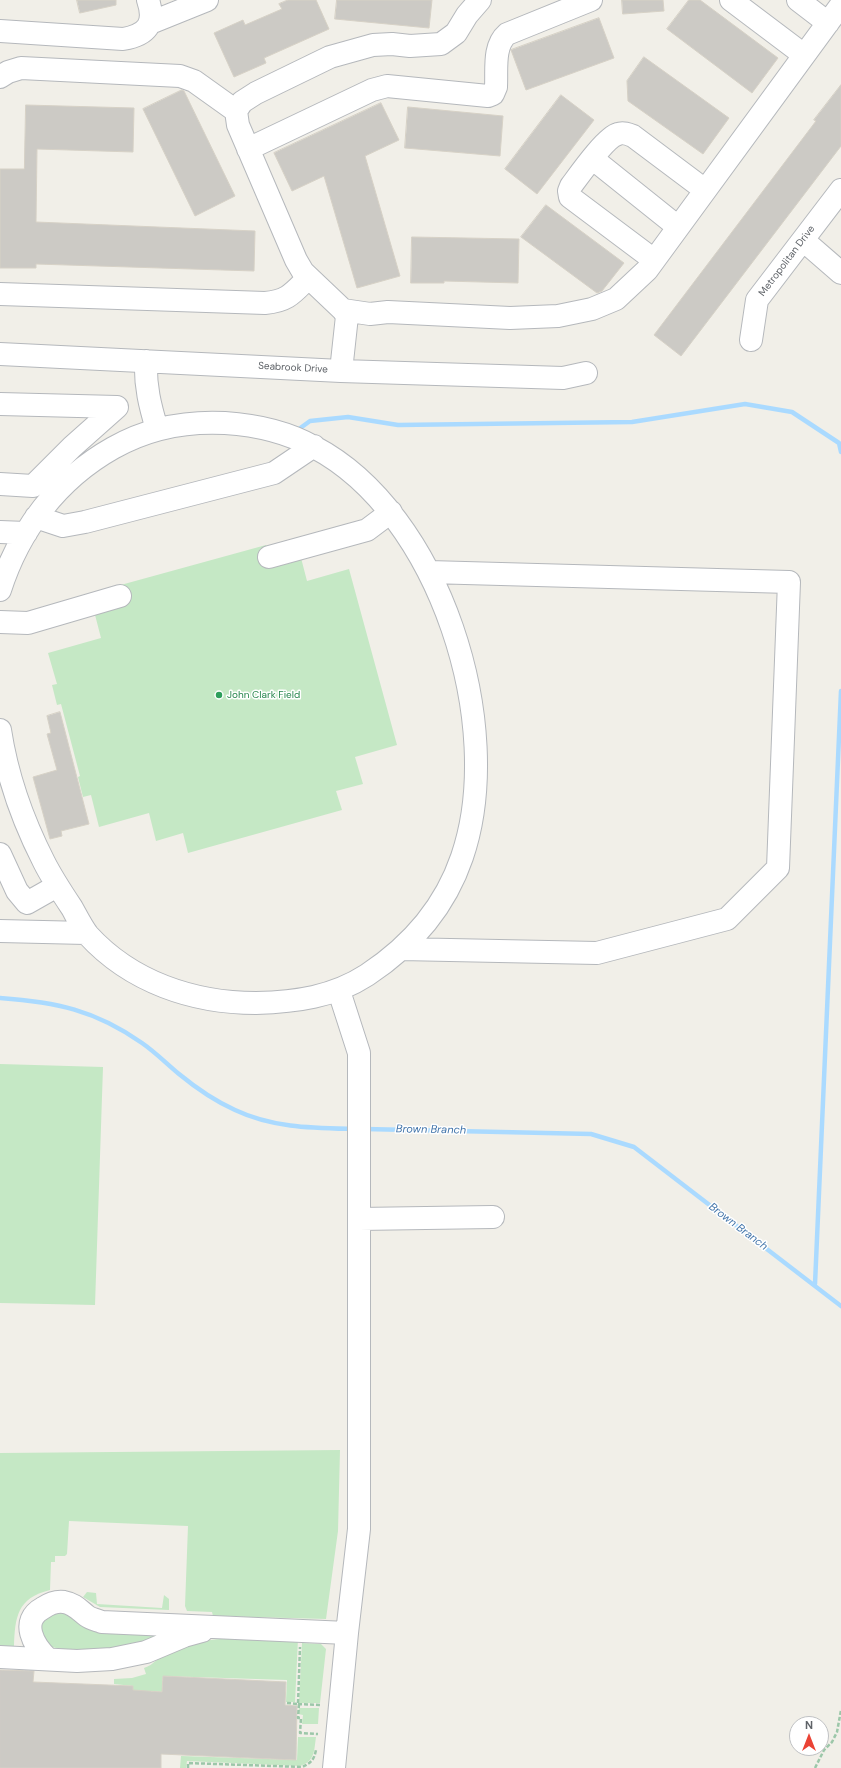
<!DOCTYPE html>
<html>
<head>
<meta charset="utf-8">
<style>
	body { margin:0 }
	#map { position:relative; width:841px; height:1768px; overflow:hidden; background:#f1efe8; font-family:"DM Sans",sans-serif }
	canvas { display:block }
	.north { position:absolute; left:789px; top:1716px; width:40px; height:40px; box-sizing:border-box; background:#fff; border:1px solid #bfc1c3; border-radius:50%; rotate:0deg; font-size:11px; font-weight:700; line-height:16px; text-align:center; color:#5f6368 }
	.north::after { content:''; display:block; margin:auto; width:14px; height:18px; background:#ea4335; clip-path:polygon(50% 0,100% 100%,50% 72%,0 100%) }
</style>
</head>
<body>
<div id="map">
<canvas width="841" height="1768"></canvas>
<div class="north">N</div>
</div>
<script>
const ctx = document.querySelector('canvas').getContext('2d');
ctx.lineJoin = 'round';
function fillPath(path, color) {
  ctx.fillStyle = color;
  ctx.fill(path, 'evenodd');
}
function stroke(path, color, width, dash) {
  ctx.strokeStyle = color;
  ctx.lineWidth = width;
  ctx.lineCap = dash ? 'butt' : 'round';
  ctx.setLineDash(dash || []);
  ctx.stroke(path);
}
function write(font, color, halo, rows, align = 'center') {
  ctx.font = font + ' "DM Sans",sans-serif';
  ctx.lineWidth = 3;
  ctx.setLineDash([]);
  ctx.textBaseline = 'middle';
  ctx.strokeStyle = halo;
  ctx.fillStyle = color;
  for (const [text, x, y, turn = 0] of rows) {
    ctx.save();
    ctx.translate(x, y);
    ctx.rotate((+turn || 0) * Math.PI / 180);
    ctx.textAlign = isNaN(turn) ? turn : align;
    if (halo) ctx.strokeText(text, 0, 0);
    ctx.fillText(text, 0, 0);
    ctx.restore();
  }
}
fillPath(new Path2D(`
	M266 545 271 562 300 554 307 581 349 569 397 745 355 757 363 784 336 791 342 810 188 853 183 833 156 841 149 813 99 827 91 795 83 797 78 777 80 776 61 704 57 705 52 685 57 684 48 653 101 638 94 611 117 586Z
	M0 1064 103 1067 95 1305 0 1303Z
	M340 1450 338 1531 326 1619 213 1616 212 1612 187 1611 185 1606 188 1526 69 1521 67 1554 65 1556H55V1562H51L50 1590C17 1598 15 1617 14 1647L0 1646V1453Z
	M87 1592 96 1593 97 1604 162 1608 164 1595 169 1599V1610L100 1607 83 1597Z
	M54 1610 166 1631C162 1633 158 1637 153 1639 138 1647 59 1656 47 1644 40 1638 41 1630 42 1621Z
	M233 1638 298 1639 295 1702H286L287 1680 163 1676 162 1692 151 1691V1697L133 1696V1686L114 1684V1679L132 1678 146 1674 144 1668C154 1665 160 1655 170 1651 189 1642 212 1639 233 1638Z
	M302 1643 321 1644 326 1649 320 1703H299Z
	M299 1708H319L318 1724H302L303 1715 298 1714Z
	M298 1737H316C314 1751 315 1761 300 1766L187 1761 186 1768H180L181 1756 297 1760Z`), '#c5e8c5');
stroke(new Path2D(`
	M299 429 310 421 348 417 398 425 632 422 745 404 792 412 839 443 841 452
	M0 998C56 1002 95 1010 142 1043 155 1052 167 1064 179 1074 196 1088 215 1101 235 1110 273 1128 313 1128 354 1129
	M365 1129 591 1134 634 1147 841 1306
	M815 1284 841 691`), '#aadaff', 4.5);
const building = new Path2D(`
	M77 0H116V5L80 13Z
	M288 0H316L329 29 264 58 266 63 234 77 214 33 243 20 245 25 282 9 279 4Z
	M337 0H432L429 28 335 19Z
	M622 0H663L664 11 623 14Z
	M689 0H700L778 58 752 93 667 29Z
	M599 18 614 58 526 90 511 50Z
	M644 57 729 118 703 154 628 101 627 81Z
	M841 85V146L681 356 654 335 816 121 814 120Z
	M182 90 184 91 235 196 195 216 143 109Z
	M561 95 594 120 537 194 505 169Z
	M381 103 399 140 365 156 400 276 357 288 324 176 292 191 274 153Z
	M26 105 134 108 133 152 37 149 36 222 255 231 254 271 36 264V268H0V169H24Z
	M408 107 503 116 500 156 405 148Z
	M546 205 624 263 602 291 597 293 521 237Z
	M412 237 519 239 518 283 444 281V283H411Z
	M60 712 89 824 61 831 62 836 50 839 33 777 57 770 47 734 51 733 47 716Z
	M0 1670 34 1671 33 1682 133 1686V1690L162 1692 163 1676 286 1682 285 1705 297 1706 296 1760 161 1754V1768H0Z`);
fillPath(building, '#cccac5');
stroke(building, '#d6d1c6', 1);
const minor = new Path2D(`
	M731 0 804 55
	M798 0 828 23
	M150 23 207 0
	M0 31 123 39C147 35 156 24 148 0
	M0 77 8 72 21 68 180 76 194 81 236 111
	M248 149 372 90 387 86 488 96 493 94 496 87C497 70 493 46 507 34L591 0
	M593 159 678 227
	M803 240 841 273
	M654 260 570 197 569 191 571 186C580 174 606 137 618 134 623 132 628 134 633 136L705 190
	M0 294 265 303C288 301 293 293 308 278
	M343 310 370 314 388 312 510 318 558 316 592 309 616 299 647 270 841 5
	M751 340 757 300 841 190
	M0 354 341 371 563 378 586 373
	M146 361C145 386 150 406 157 429
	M341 371 347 316 343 310 303 272 296 260 238 125 236 111 242 102 256 93 330 57 373 45 392 44 410 46 441 44 456 33 467 15 480 0
	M0 404 117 407 72 447 33 486 0 484
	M36 517 63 526 85 522 274 473 314 446
	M0 532 26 533
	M269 557 367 530 391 512
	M0 590C19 530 58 479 113 448 148 428 186 421 225 423 256 425 287 432 314 447 440 513 507 726 462 857 445 907 411 946 367 975 333 997 296 1002 256 1003 193 1003 131 982 88 935 82 927 77 917 72 908 62 893 52 878 44 862 23 821 7 776 0 730
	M0 622 28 623 120 596
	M0 854 17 891 27 903 57 886
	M0 931 86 933
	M401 949 597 953 727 919 778 868 789 582 429 572
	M359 1219 493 1217
	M0 1657 77 1661 112 1659 146 1652 184 1636 202 1631
	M48 1659C34 1646 19 1621 43 1608 49 1604 57 1601 64 1602 75 1604 79 1610 87 1616 91 1619 97 1620 102 1622L347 1633
	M334 1768 347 1633 359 1529V1053L339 991`);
stroke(minor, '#b5b8bc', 24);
stroke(new Path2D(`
	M287 1703 298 1704 300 1647
	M298 1704 322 1705
	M299 1704 298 1718H301L300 1733 318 1734
	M188 1768V1763L302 1767C311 1763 314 1760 316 1750
	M815 1768 824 1750 832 1742 837 1732 841 1710`), '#9cc7a9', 2.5, [4, 2]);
stroke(minor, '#fff', 22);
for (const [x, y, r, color] of [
	[219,695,4,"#2e9e5b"]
]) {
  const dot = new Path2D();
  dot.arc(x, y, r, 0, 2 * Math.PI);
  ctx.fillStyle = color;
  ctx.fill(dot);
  stroke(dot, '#fff', 1.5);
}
write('10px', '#5f6368', '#fff', [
	["Metropolitan Drive",787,261,-53],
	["Seabrook Drive",293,368,3]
]);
write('10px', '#27864d', '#fff', [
	["John Clark Field",227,695]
], 'left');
write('italic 11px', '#4174aa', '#fff', [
	["Brown Branch",431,1130,1],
	["Brown Branch",738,1227,37]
]);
</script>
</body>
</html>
